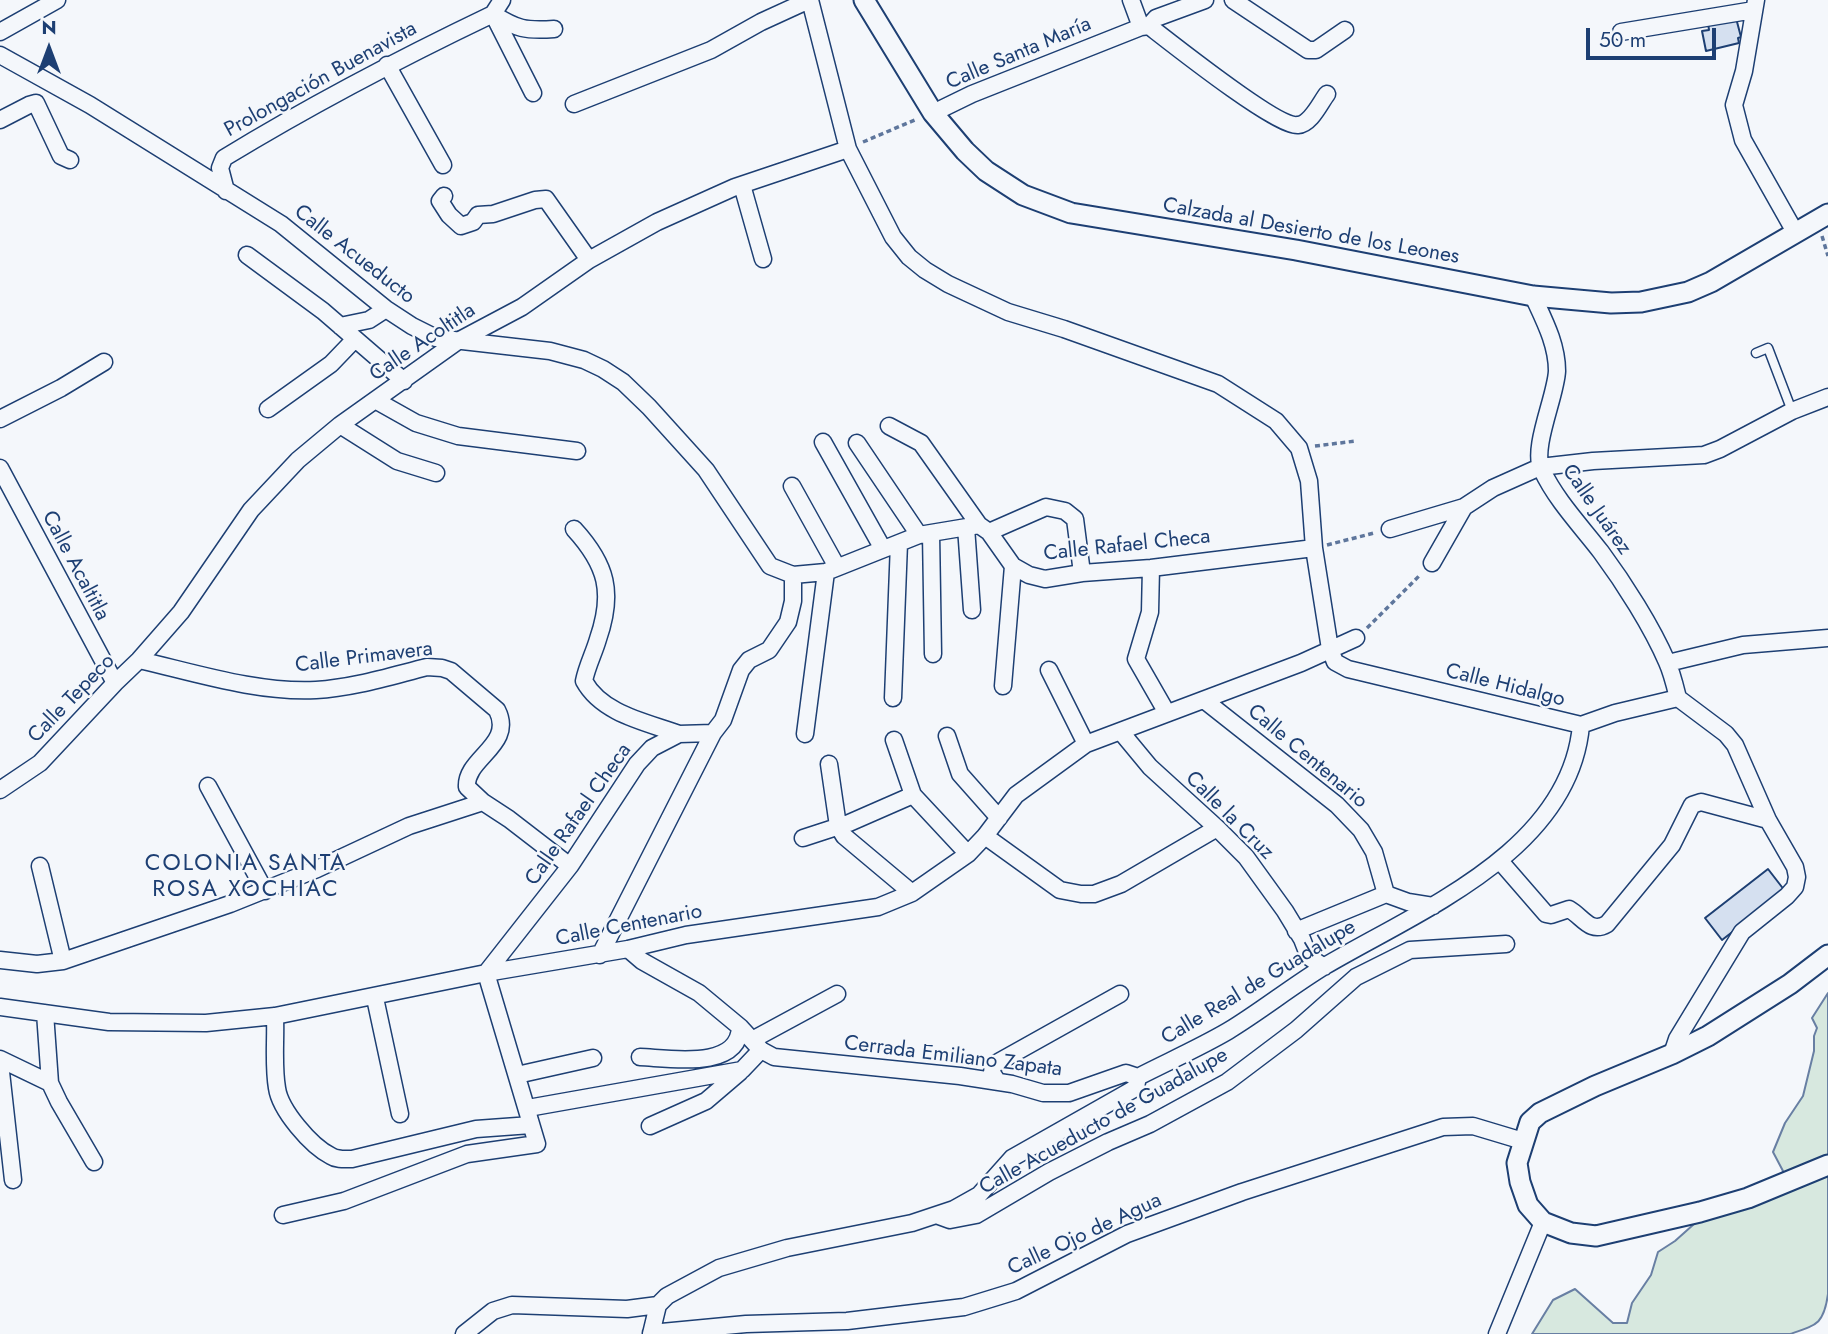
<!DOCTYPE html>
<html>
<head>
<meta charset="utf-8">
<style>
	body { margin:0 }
	#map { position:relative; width:1828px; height:1334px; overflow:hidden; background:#f4f7fb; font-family:Jost,sans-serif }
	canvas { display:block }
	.north { position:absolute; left:14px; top:14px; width:70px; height:70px; -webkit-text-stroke:5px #f4f7fb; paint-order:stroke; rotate:0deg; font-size:19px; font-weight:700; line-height:28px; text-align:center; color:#1d3f73 }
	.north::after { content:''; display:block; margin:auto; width:24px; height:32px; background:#1d3f73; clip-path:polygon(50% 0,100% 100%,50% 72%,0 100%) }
	.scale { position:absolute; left:1586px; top:28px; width:130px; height:32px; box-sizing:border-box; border:4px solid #1d3f73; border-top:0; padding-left:9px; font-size:21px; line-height:24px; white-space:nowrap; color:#1d3f73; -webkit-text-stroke:5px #f4f7fb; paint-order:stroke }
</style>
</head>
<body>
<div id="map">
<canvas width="1828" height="1334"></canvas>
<div class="north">N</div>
<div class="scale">50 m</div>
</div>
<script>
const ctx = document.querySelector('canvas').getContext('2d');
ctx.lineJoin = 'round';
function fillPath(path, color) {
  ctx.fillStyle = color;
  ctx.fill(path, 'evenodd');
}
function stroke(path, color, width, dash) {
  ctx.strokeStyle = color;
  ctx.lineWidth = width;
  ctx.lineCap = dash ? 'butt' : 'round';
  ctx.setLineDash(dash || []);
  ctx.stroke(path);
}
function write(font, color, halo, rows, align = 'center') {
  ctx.font = font + ' Jost,sans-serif';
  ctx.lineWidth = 5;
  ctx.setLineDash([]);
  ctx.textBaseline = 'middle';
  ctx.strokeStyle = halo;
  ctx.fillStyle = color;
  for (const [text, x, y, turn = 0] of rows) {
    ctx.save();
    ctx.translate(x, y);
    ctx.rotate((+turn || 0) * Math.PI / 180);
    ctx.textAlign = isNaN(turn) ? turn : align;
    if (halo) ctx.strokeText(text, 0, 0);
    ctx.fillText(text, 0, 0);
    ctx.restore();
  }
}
const green = new Path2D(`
	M1828 993V1294C1824 1324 1817 1325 1790 1334H1532L1553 1300 1575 1289 1613 1323H1627L1632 1303 1651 1275 1658 1252 1675 1241 1712 1208 1777 1194 1783 1171 1773 1152 1785 1123 1803 1096 1814 1051V1036L1817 1028 1812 1018Z`);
fillPath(green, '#d7e8df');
stroke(green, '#687fa3', 2);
const building = new Path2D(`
	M1736 18 1741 37 1738 38 1739 43 1706 51 1702 31 1709 30 1708 23Z
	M1768 869 1785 891 1722 940 1705 918Z`);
fillPath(building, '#d5e0f0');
stroke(building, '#1d3f73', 2);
const service = new Path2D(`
	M1756 353 1768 348 1792 411`);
const minor = new Path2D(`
	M810 0 848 149 893 237 909 257 925 270 948 284 1008 312 1064 329 1218 384 1276 421 1299 448 1309 481 1314 548 1330 649 1335 662 1348 669 1581 725 1615 713 1678 698
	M1131 0 1141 27
	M1233 0 1308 50H1316L1345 30
	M1756 0 1744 71 1734 105 1743 140 1795 232
	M1149 26C1171 43 1278 128 1298 125 1311 124 1320 103 1327 94
	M0 32 57 0
	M1621 32 1754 10
	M0 55 90 105 281 224 386 309 412 326 436 338 550 351 584 360 603 369 623 382 649 407 706 470 770 566 793 575 826 572 919 535 979 525 989 532 1013 566 1029 575 1045 579 1082 573 1151 568 1314 548
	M387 65 443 165
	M533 93 493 14C517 29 525 31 554 29
	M574 104 711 50 761 22 809 0
	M933 113 972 94 1141 27 1149 26 1156 18 1205 0
	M0 120 29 105 36 103 61 156 70 160
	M742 185 763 259
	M226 191 220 168 224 158C311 105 401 58 493 14L502 0
	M444 196 440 201 449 215 461 226 473 222 478 215 493 214 535 200 546 199 589 260
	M247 255 323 311 404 381
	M1533 296C1544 320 1557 344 1557 371 1556 396 1531 449 1542 470 1556 500 1581 526 1601 552 1624 583 1652 627 1667 662 1672 673 1675 686 1678 698
	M340 326 369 320 386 309
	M375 400 416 423 458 436 577 451
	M268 409 331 364 355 339
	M0 419 61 388 104 362
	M340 425 397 461 436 473
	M889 426 921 443 979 525
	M823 442 883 549
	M857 443 919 535
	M0 468 115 683
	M792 486 837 567
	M966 527 972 610
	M574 529C607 565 614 593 598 639 594 653 587 666 584 681 602 714 646 722 679 734
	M1390 529 1464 507 1493 488 1540 467 1593 461 1704 455 1720 449 1792 411 1828 397
	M989 532 1046 507 1065 511 1075 519 1082 573
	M931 533 933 654
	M1432 563 1464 507
	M1151 568 1150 612 1136 659 1167 713
	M139 660C196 673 257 693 316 690 353 688 391 676 427 667L442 668 451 671 497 710C515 745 465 758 467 787L483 802 509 819 570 866
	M1668 663 1743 645 1828 638
	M1049 670 1086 744
	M1003 686 1013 566
	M893 698 899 543
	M1204 700 1337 805 1361 830 1374 852 1386 894
	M1121 732 1150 767 1217 828 1246 857 1285 911 1302 939 1309 957 1324 967
	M805 734 826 572
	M947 736 960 774 999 818
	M894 740 913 795 968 854
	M829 764 838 826 844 836 912 893
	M208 786 265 891
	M0 790 40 763 115 683 139 660 181 612 251 510 298 460 340 425 458 341 522 307 589 260 657 222 735 187 848 149
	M985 836 1060 890 1081 894H1094L1121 884 1217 828
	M803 838 849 823 913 795
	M1500 861 1546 914 1551 915 1569 909C1583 917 1590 934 1607 924L1672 845 1692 805 1701 802 1768 820
	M40 866 63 961
	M1296 931 1386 894 1408 902 1433 906
	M628 949 642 961 699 993 740 1027 761 1050 774 1057 960 1076 1012 1084 1043 1093H1069L1126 1073 1138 1077
	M600 955 713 733 723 720 741 670 749 660 769 650 788 622 793 601V575
	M0 960 37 964 63 961 230 904 317 869 409 826 483 802
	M375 998 400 1114
	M0 1007 109 1022 206 1023 275 1016 486 973 628 949 686 935 878 907 912 893 968 854 985 836 1016 795 1086 744 1301 663 1356 638
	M45 1013 50 1083 59 1102 94 1162
	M275 1016C276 1040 273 1065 277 1088 280 1110 311 1146 331 1156 337 1160 345 1159 352 1159L476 1129 531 1125
	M752 1040 837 994
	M1672 1054 1677 1039 1742 932 1787 896 1795 887 1797 877 1795 867 1768 820 1735 745 1726 734 1678 698
	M640 1057C668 1058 739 1071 740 1027
	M0 1059 50 1083
	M0 1063 13 1180
	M517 1075 593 1058
	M998 1082 992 1073 993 1065 1120 994
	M528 1108 742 1070 761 1050
	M650 1126 706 1101 740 1072
	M283 1215 344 1201 467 1154 537 1144 486 973 570 866 637 764 652 748 679 734 713 733
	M939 1216 950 1220 976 1215 1049 1172 1108 1142 1150 1124 1227 1082 1296 1030 1356 977 1410 950 1506 944
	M651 1333 746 1324 847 1321 964 1307 1016 1291 1127 1234 1242 1192 1443 1127 1473 1126 1523 1141
	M464 1334 493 1311 512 1305 627 1309 658 1305
	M651 1334 658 1305 667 1296 719 1268 787 1248 912 1223 954 1209 979 1195 1012 1158 1132 1090 1136 1087 1138 1077C1167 1062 1199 1048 1228 1031 1261 1011 1292 986 1325 966 1420 910 1570 851 1581 725
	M1497 1334 1543 1222`);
const tertiary = new Path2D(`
	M864 0 933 113 965 151 986 171 1023 195 1071 213 1296 250 1533 296 1611 303 1641 302 1688 292 1711 282 1828 214
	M1828 955 1790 984 1708 1036 1672 1054 1595 1086 1540 1113 1530 1122 1517 1163 1520 1182 1528 1205 1543 1222 1571 1233 1596 1236 1700 1212 1748 1198 1828 1165`);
stroke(service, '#1d3f73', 11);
stroke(minor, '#1d3f73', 19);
stroke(tertiary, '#1d3f73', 23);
stroke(new Path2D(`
	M863 142 917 119
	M1822 236 1828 256
	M1315 446 1356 441
	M1327 545 1374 533
	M1367 628 1421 574`), '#5e769c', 3.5, [5, 3.5]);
stroke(service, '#f4f7fb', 8);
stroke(minor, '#f4f7fb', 16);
stroke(tertiary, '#f4f7fb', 19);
write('21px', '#1d3f73', '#f4f7fb', [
	["Calle Santa María",1019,54,-23],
	["Prolongación Buenavista",321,80,-29],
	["Calzada al Desierto de los Leones",1311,232,10],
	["Calle Acueducto",354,255,38],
	["Calle Acoltitla",423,343,-34],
	["Calle Juárez",1596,510,55],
	["Calle Rafael Checa",1127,546,-6],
	["Calle Acaltitla",75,566,62],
	["Calle Primavera",364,658,-7],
	["Calle Hidalgo",1505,686,14],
	["Calle Tepeco",72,699,-46],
	["Calle Centenario",1307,757,40],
	["Calle Rafael Checa",579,815,-55],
	["Calle la Cruz",1229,816,45],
	["Calle Centenario",629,926,-11],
	["Calle Real de Guadalupe",1259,983,-31],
	["Cerrada Emiliano Zapata",953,1057,7],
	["Calle Acueducto de Guadalupe",1104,1122,-29],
	["Calle Ojo de Agua",1085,1235,-25]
]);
ctx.letterSpacing = '2px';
write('23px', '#1d3f73', '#f4f7fb', [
	["COLONIA SANTA",246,864],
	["ROSA XOCHIAC",246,890]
]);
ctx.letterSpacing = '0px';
</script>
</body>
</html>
